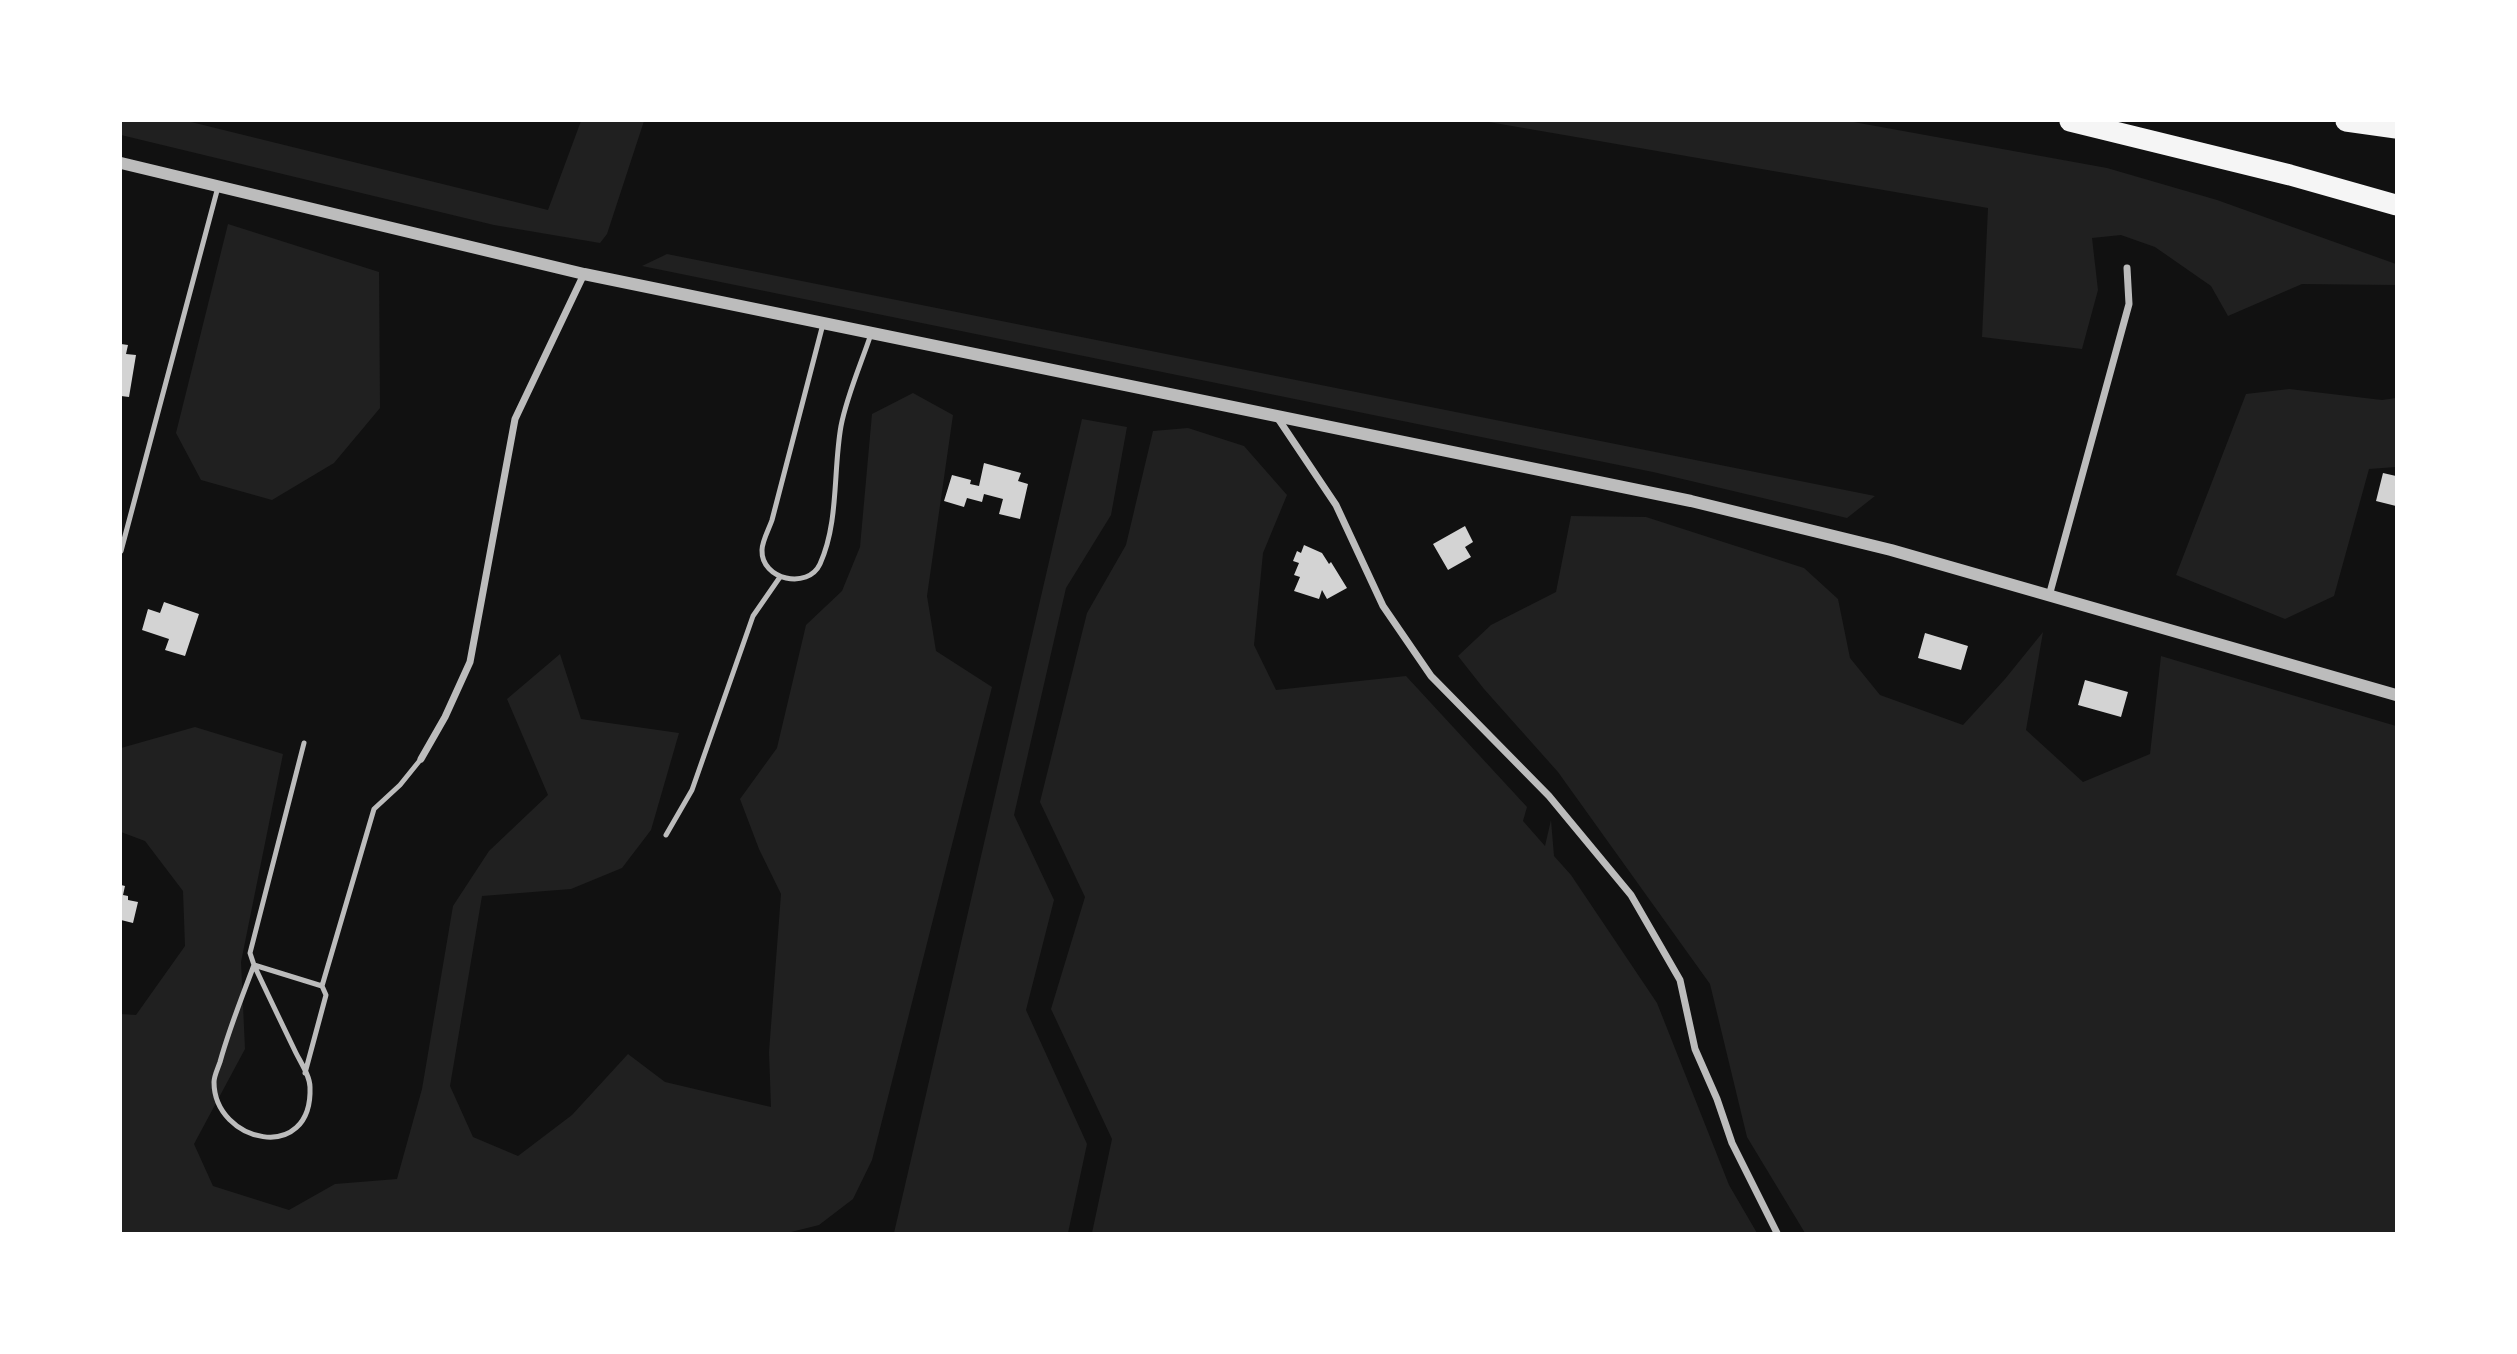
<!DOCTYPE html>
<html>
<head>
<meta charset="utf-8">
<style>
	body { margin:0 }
	#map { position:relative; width:2517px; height:1354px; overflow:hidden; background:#111; font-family:Quicksand,sans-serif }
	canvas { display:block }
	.frame { position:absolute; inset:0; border:122px solid #fff; pointer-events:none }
</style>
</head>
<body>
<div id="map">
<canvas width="2517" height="1354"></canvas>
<div class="frame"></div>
</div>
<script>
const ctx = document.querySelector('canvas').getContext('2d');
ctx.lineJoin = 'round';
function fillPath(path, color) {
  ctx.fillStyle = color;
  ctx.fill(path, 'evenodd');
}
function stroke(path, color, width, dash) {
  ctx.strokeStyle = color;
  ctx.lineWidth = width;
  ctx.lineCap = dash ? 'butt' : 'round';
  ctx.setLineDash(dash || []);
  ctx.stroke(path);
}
fillPath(new Path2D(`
	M121 121H187L548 210 581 121H644L607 234 600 243 494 225 121 135Z
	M1483 121H1848L2107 168 2217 200 2396 264V285L2302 284 2228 316 2211 286 2155 247 2121 235 2092 238 2098 290 2082 349 1982 337 1988 208Z
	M228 224 379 272 380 408 334 463 272 500 201 480 176 433Z
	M667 254 1875 496 1847 518 1653 472 642 266Z
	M2289 389 2382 400 2396 398V467L2369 469 2334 596 2285 619 2176 575 2246 394Z
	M913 393 953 415 927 596 936 651 992 687 872 1160 853 1199 819 1225 787 1233H121V1014L136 1015 185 946 183 891 145 841 121 832V748L195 727 283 754 241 962 245 1049 194 1144 213 1186 289 1210 335 1184 397 1179 422 1089 453 906 489 851 548 795 507 699 560 654 581 719 679 733 651 830 622 868 571 889 482 896 450 1086 473 1137 518 1156 572 1115 628 1054 665 1082 771 1107 769 1052 781 894 759 849 740 799 777 748 806 625 842 591 860 547 872 414Z
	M1082 419 1127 427 1111 515 1066 588 1014 815 1054 900 1026 1010 1087 1144 1068 1233H894Z
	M1188 428 1244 446 1287 495 1263 553 1254 645 1276 690 1406 676 1527 807 1523 821 1545 846 1551 820 1554 856 1571 875 1657 1003 1729 1185 1757 1233H1092L1112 1139 1051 1009 1085 897 1040 802 1087 613 1126 545 1153 431Z
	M1571 516 1646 517 1804 568 1838 599 1850 658 1880 695 1963 725 2005 679 2043 632 2026 730 2083 782 2150 754 2161 656 2396 726V1233H1805L1747 1137 1710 984 1558 772 1484 689 1458 656 1491 625 1556 592Z`), '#202020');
fillPath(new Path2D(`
	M121 344 128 345 126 354 136 355 129 397 121 396Z
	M984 463 1021 473 1018 481 1028 484 1020 519 999 514 1003 499 984 494 982 502 967 498 964 507 944 501 952 475 971 480 970 484 979 486Z
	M2383 473 2396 476V506L2376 501Z
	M1465 526 1473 542 1465 547 1471 557 1448 570 1433 544Z
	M1304 545 1322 553 1329 564 1331 562 1347 588 1327 599 1322 590 1319 599 1294 591 1300 577 1294 575 1299 563 1293 561 1297 551 1301 553Z
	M164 602 199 614 185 656 165 650 169 639 142 630 148 609 160 613Z
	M1925 633 1968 646 1961 670 1918 658Z
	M2085 680 2128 692 2121 717 2078 705Z
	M121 885 125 886 123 895 128 896V900L138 902 133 923 121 920Z`), '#d3d3d3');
stroke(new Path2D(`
	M823 324 772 520C769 529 762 541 762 550 761 580 808 590 820 564 839 522 833 471 841 426 847 395 861 364 871 334
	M121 551 218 187
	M304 743 250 953 254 965C242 997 229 1029 220 1062 218 1068 214 1076 214 1082 214 1143 313 1165 310 1087 310 1076 301 1063 296 1053 282 1024 268 995 254 965L322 986 374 809 400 785 421 759
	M666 835 692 790 753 616 780 577
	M305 1073 326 995 322 986`), '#bcbcbc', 5);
stroke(new Path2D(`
	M1277 417 1336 505 1383 606 1431 676 1549 796 1631 895 1680 980 1695 1049 1717 1099 1732 1143 1777 1233
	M2049 596 2129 304 2127 268
	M421 759 445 717 470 662 515 419 584 274`), '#bcbcbc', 7);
stroke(new Path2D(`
	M121 163 584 274 1691 501 1891 550 2396 695`), '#bcbcbc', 12);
stroke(new Path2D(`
	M2070 121 2290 175 2396 205
	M2346 121 2396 128`), '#f5f5f5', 21);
</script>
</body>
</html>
